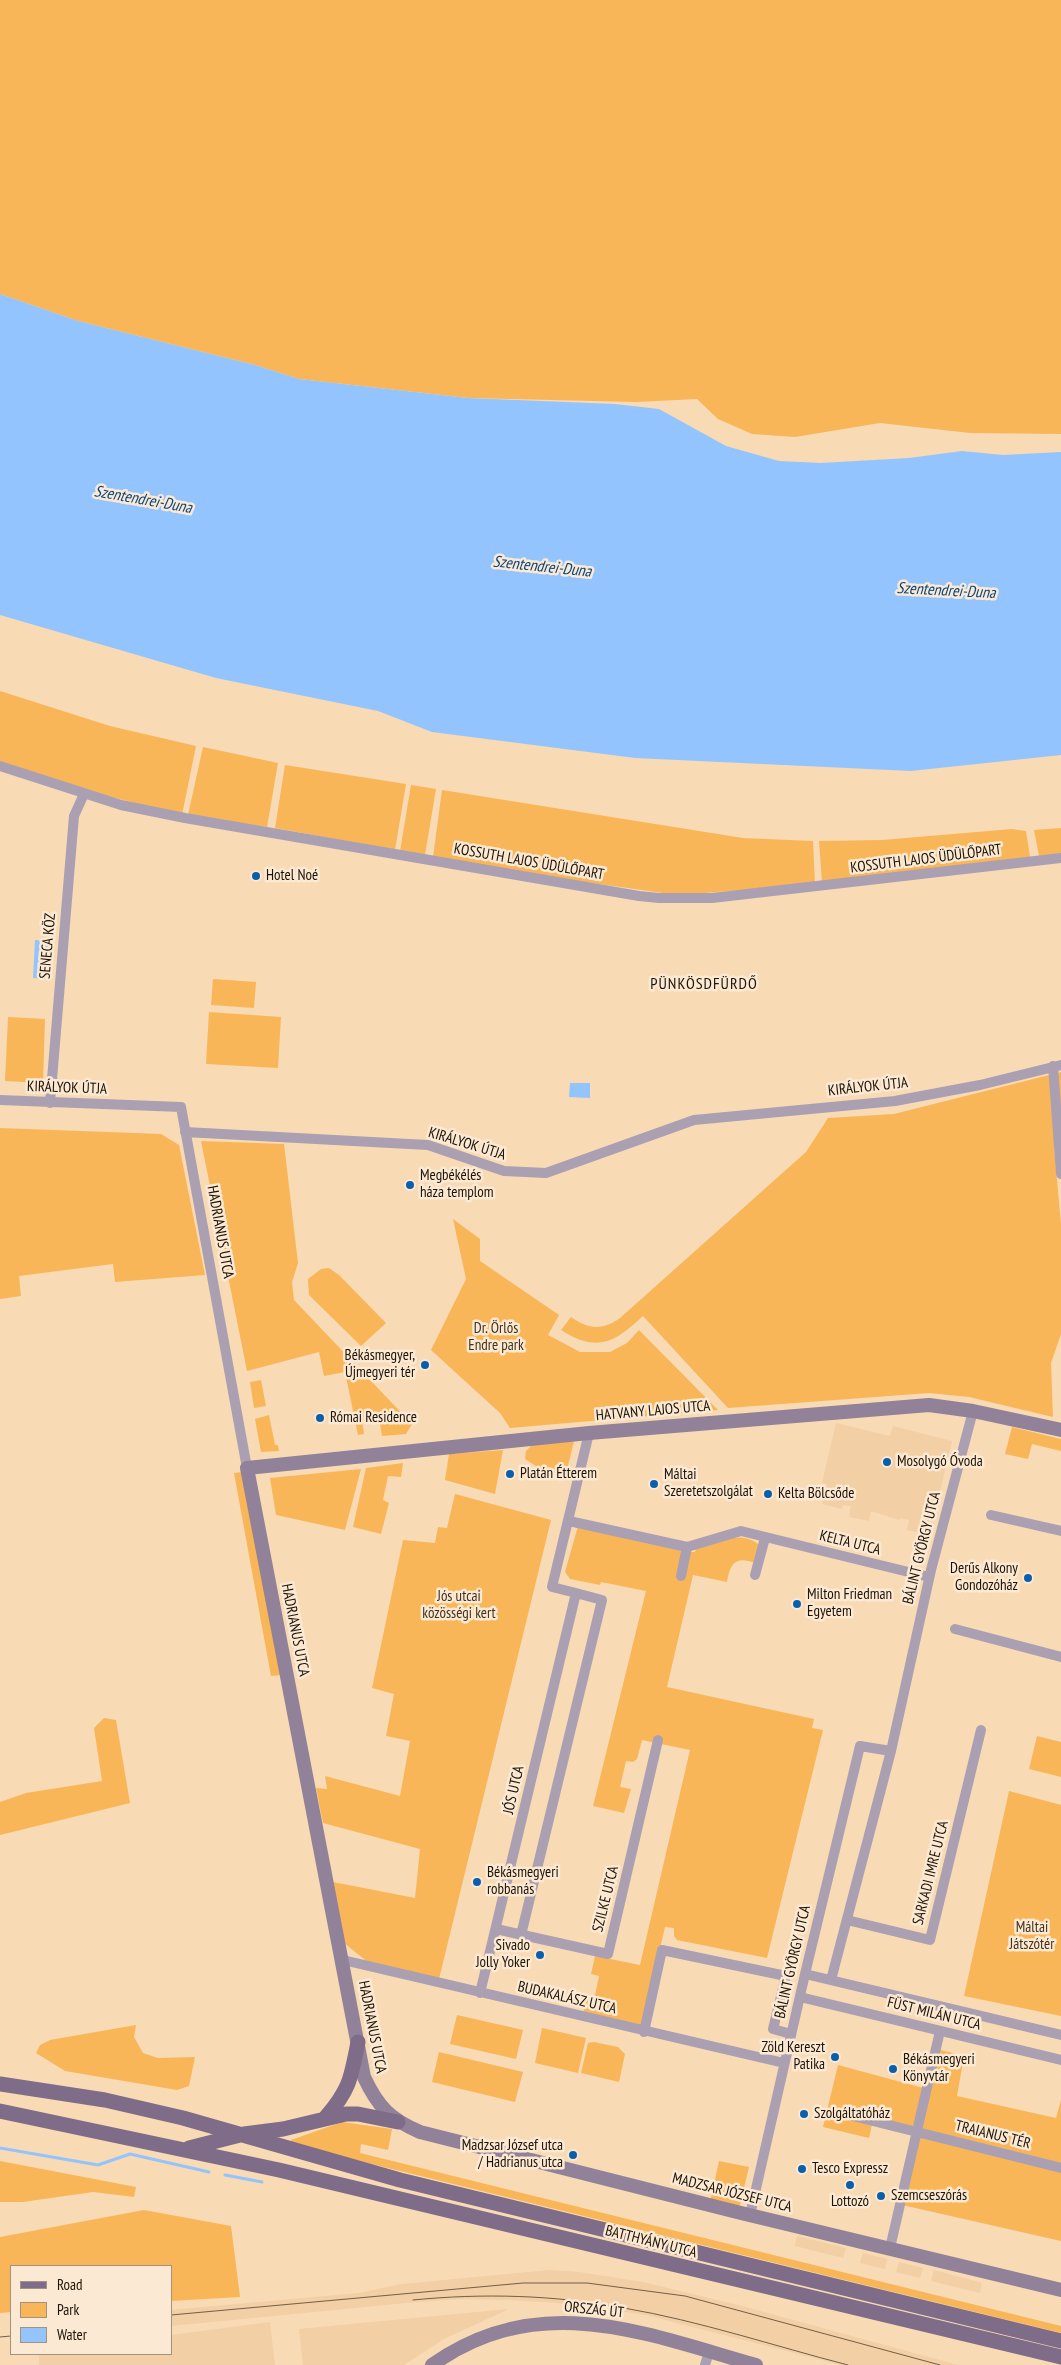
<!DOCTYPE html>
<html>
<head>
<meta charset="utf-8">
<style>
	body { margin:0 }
	#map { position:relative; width:1061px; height:2365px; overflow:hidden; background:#f8dab5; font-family:"PT Sans Narrow",sans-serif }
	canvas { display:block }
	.legend { position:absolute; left:10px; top:2265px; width:162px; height:90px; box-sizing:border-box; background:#fbe9d3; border:1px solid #a29381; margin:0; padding:6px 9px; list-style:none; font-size:15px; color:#1c1205 }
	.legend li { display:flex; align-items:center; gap:10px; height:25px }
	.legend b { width:25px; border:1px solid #a29381 }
</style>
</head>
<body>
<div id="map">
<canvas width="1061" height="2365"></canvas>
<ul class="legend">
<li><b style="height:6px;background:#7e6c89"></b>Road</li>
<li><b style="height:14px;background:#f9b658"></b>Park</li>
<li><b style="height:14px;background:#94c4fd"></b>Water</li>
</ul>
</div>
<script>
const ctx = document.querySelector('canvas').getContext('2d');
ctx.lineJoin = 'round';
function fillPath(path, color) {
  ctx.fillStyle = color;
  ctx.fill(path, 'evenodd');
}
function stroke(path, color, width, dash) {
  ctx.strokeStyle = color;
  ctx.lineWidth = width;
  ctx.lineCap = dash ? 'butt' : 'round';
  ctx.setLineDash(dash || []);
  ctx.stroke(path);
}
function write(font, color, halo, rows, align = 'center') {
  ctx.font = font + ' "PT Sans Narrow",sans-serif';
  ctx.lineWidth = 5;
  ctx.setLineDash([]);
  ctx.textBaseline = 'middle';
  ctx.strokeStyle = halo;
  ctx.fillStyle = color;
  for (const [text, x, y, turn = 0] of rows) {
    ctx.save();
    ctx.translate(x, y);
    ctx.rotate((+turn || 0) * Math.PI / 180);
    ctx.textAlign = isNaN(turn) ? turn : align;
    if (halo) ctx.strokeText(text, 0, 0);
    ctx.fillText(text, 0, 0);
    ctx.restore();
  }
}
fillPath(new Path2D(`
	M836 1423 890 1436 893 1426 952 1441 937 1504H933L926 1534 907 1530 909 1520 900 1518 899 1520 871 1511 869 1521 849 1517 851 1506 843 1505 842 1509 822 1504 827 1484 822 1483Z
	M797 2236 846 2248 843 2258 795 2246Z
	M863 2253 887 2259 885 2269 860 2263Z
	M899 2262 923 2268 920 2278 896 2272Z
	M550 2270 579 2272 643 2282 742 2306 958 2365H841L646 2315 574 2304 508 2300 460 2299 416 2302 171 2326V2310L359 2293 402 2284Z
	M934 2270 982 2283 980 2293 931 2281Z
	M509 2309 444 2339 404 2365H303L299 2329Z
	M270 2322 275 2365H39V2354H171V2335Z`), '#f2cfa4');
fillPath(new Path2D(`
	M0 0H1061V434L970 433 880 423 795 437 752 434 718 419 697 399 636 402 468 398 299 379 255 365 78 321 0 294Z
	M0 691 110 726 196 746 182 815 88 791 0 761Z
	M203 747 278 763 267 827 188 815Z
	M285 765 406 784 395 850 275 828Z
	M411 785 436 789 425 855 400 851Z
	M442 790 743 838 813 841 815 884 692 894H670L543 876 433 857Z
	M1061 828V854L1039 856 1034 830Z
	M1012 829 1026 831 1030 857 822 883 819 841 882 840Z
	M213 979 256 982 254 1008 211 1005Z
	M209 1012 281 1017 278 1068 206 1064Z
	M8 1017 45 1019 43 1083 5 1081Z
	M1061 1072V1146L1054 1147 1061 1224V1334L1051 1363 1053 1417 969 1397 929 1393 728 1408 643 1316C614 1343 597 1353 561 1330L571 1317C588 1329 602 1331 620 1318L806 1152 828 1118 894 1114Z
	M0 1128 161 1134 179 1145 205 1275 115 1282 113 1264 19 1276 21 1296 0 1299Z
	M201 1141 284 1144 298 1263 292 1282 294 1300 412 1424 406 1434 382 1436 379 1418 362 1420 364 1434 358 1435 345 1372 324 1376 319 1352 247 1371Z
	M453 1219 480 1239V1261L559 1315 548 1335 580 1352H610L627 1343 639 1330 718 1410 510 1428 500 1413 431 1350 466 1279Z
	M329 1268 339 1275 386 1323 361 1346 309 1295 308 1279 321 1269Z
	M261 1380 266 1406 254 1408 250 1382Z
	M269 1415 275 1445H278L279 1451 261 1452 255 1419Z
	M1012 1427 1061 1439V1451L1032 1444 1028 1459 1005 1454Z
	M574 1441 565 1478 545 1472 525 1459 526 1451 532 1445Z
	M503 1450 495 1494 445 1480 449 1454Z
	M403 1463 401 1477 388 1476 383 1500 389 1503 381 1534 353 1527 366 1468Z
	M361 1469 345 1530 276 1515 270 1478Z
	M242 1472 281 1675 271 1676 234 1473Z
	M455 1494 551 1520 439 1979 369 1963 344 1943 333 1882 415 1898 420 1849 323 1823 316 1788 327 1789 325 1776 400 1796 410 1741 386 1736 394 1694 372 1688 403 1540 435 1543 438 1527 447 1528Z
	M578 1526 691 1552H695L696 1548C716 1542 743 1529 760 1546L755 1563C736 1556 730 1563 727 1582L693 1575 667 1687 814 1719 812 1728 823 1730 767 1958 677 1940 674 1936V1928L665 1927 642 2026 583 2014 586 1999 594 2000 599 1976 591 1974 595 1956 640 1965 690 1750 642 1740 637 1759 633 1762 626 1761 620 1787 631 1789 624 1813 593 1806 646 1591 601 1582 600 1585 570 1579 565 1572Z
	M104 1718 116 1720 130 1803 0 1835V1802L26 1793 102 1781 94 1728Z
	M1037 1736 1061 1742V1777L1029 1769Z
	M1009 1791 1061 1805V2016L964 1996Z
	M457 2015 523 2030 516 2059 450 2044Z
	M136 2025 134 2037 143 2053 158 2058 195 2057 189 2086 177 2090 65 2071 36 2053 40 2045 50 2040Z
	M542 2028 586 2038 578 2073 535 2063Z
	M594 2042 618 2047 625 2054 619 2082 581 2073 588 2043Z
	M937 2049 964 2056 957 2096 1056 2118 1061 2100V2241L902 2205 918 2135 872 2124 869 2138 823 2127 838 2065 927 2089Z
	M439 2052 523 2072 515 2102 432 2082Z
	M342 2122 392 2129 388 2150 361 2144 360 2153 1061 2326V2333L290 2144 291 2140Z
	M0 2161 136 2187 134 2197 93 2192 23 2202H0Z
	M719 2161 749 2167 739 2209 710 2202Z
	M144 2210 231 2226 240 2297 171 2301V2266H11V2312L0 2313V2237Z`), '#f9b658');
fillPath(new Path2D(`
	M0 294 78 321 255 365 299 379 468 398 615 404 659 409 726 446 779 461 821 463 909 458 962 451 1003 455 1061 452V755L911 771 635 758 432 732 378 711 216 678 0 615Z
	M35 940 51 941 50 979 33 978Z
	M570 1083H590V1098L569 1097Z`), '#94c4fd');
stroke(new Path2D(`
	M0 2148 98 2165 130 2154 209 2172
	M225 2175 262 2182`), '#94c4fd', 3);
stroke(new Path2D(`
	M0 766 121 805 185 818 639 896 659 898H712L1061 858
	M1053 1066 1061 1174
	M0 1100 181 1107 247 1468
	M50 1103 74 816 84 794
	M185 1132 428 1145 504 1171 546 1173 694 1120 895 1101 980 1085 1061 1065
	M991 1515 1061 1531
	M569 1521 687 1547 741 1531 929 1577
	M755 1575 765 1538
	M681 1576 687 1547
	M955 1629 1061 1657
	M847 1920 930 1940 981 1730
	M496 1929 608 1954 658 1740
	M521 1935 602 1600 576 1593
	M343 1960 784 2063
	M805 1974 1061 2035
	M831 1980 891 1751 931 1570 973 1411
	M480 1993 576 1593 552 1587 589 1433
	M800 1997 1061 2060
	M644 2032 662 1950 786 1976 773 2029 791 2034
	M841 2113 1061 2168
	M750 2215 805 1974 860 1746 891 1751
	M890 2248 940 2031
	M705 2365 709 2352`), '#aba0b1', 10);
stroke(new Path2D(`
	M1061 1430 973 1411 929 1405 589 1433 247 1468 364 2077C378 2107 390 2119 420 2132L741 2213 1061 2290
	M432 2365C539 2289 643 2333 756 2365`), '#91829a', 14);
stroke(new Path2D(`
	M0 2084 105 2100 183 2118 400 2180 1061 2341
	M0 2111 279 2170 1061 2357
	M326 2117C350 2089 351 2078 358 2042
	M189 2148 244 2134 283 2129 346 2114H358L398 2122`), '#7e6c89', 15);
stroke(new Path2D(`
	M413 2300C483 2293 555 2295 624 2308 700 2321 774 2346 848 2365
	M171 2315 523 2283H587L685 2296 940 2365
	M0 2337 11 2336`), '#715f49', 1);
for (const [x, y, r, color] of [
	[256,876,5,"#0a5fad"],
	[410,1185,5,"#0a5fad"],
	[425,1365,5,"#0a5fad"],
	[320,1418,5,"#0a5fad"],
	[887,1462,5,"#0a5fad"],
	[510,1474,5,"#0a5fad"],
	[654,1484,5,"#0a5fad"],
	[768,1494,5,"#0a5fad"],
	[1028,1578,5,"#0a5fad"],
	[797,1604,5,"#0a5fad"],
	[477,1882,5,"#0a5fad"],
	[540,1955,5,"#0a5fad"],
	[835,2057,5,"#0a5fad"],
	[893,2069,5,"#0a5fad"],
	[804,2114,5,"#0a5fad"],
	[573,2155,5,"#0a5fad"],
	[802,2169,5,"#0a5fad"],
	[850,2185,5,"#0a5fad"],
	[881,2196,5,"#0a5fad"]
]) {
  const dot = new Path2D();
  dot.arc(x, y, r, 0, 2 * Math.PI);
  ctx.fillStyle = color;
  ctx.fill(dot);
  stroke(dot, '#fbe9d3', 2);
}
write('15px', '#1c1205', '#fbe9d3', [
	["KOSSUTH LAJOS ÜDÜLŐPART",926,859,-7],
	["KOSSUTH LAJOS ÜDÜLŐPART",529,862,10],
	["SENECA KÖZ",48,946,-85],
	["KIRÁLYOK ÚTJA",868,1087,-6],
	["KIRÁLYOK ÚTJA",67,1088,2],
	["KIRÁLYOK ÚTJA",467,1144,17],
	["HADRIANUS UTCA",220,1232,80],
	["HATVANY LAJOS UTCA",653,1411,-5],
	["KELTA UTCA",850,1543,14],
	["BÁLINT GYÖRGY UTCA",922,1548,-76],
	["HADRIANUS UTCA",295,1630,79],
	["JÓS UTCA",514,1790,-77],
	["SARKADI IMRE UTCA",931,1873,-76],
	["SZILKE UTCA",606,1899,-76],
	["BÁLINT GYÖRGY UTCA",793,1962,-77],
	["BUDAKALÁSZ UTCA",567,1998,13],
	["FÜST MILÁN UTCA",934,2014,14],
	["HADRIANUS UTCA",372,2027,79],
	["TRAIANUS TÉR",993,2135,14],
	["MADZSAR JÓZSEF UTCA",732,2193,14],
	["BATTHYÁNY UTCA",651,2242,14],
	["ORSZÁG ÚT",594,2310,6]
]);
write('15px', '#1c1205', '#fbe9d3', [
	["Hotel Noé",266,876],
	["Megbékélés",420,1176],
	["háza templom",420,1193],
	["Békásmegyer,",415,1356,"right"],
	["Újmegyeri tér",415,1373,"right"],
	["Római Residence",330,1418],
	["Mosolygó Óvoda",897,1462],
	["Platán Étterem",520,1474],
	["Máltai",664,1475],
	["Szeretetszolgálat",664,1492],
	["Kelta Bölcsőde",778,1494],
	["Derűs Alkony",1018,1569,"right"],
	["Gondozóház",1018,1586,"right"],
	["Milton Friedman",807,1595],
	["Egyetem",807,1612],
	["Békásmegyeri",487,1873],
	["robbanás",487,1890],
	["Sivado",530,1946,"right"],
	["Jolly Yoker",530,1963,"right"],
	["Zöld Kereszt",825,2048,"right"],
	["Patika",825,2065,"right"],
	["Békásmegyeri",903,2060],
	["Könyvtár",903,2077],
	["Szolgáltatóház",814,2114],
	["Madzsar József utca",563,2146,"right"],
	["/ Hadrianus utca",563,2163,"right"],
	["Tesco Expressz",812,2169],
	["Szemcseszórás",891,2196],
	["Lottozó",850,2202,"center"]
], 'left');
write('15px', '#40311e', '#fbe9d3', [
	["Dr. Örlős",496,1329],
	["Endre park",496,1346],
	["Jós utcai",459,1597],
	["közösségi kert",459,1614],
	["Máltai",1032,1928],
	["Játszótér",1032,1945]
]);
write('italic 16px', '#074580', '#fbe9d3', [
	["Szentendrei-Duna",143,500,10],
	["Szentendrei-Duna",542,567,6],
	["Szentendrei-Duna",946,591,3]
]);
ctx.letterSpacing = '1px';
write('16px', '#1c1205', '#fbe9d3', [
	["PÜNKÖSDFÜRDŐ",704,984]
]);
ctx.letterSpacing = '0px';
</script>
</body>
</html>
